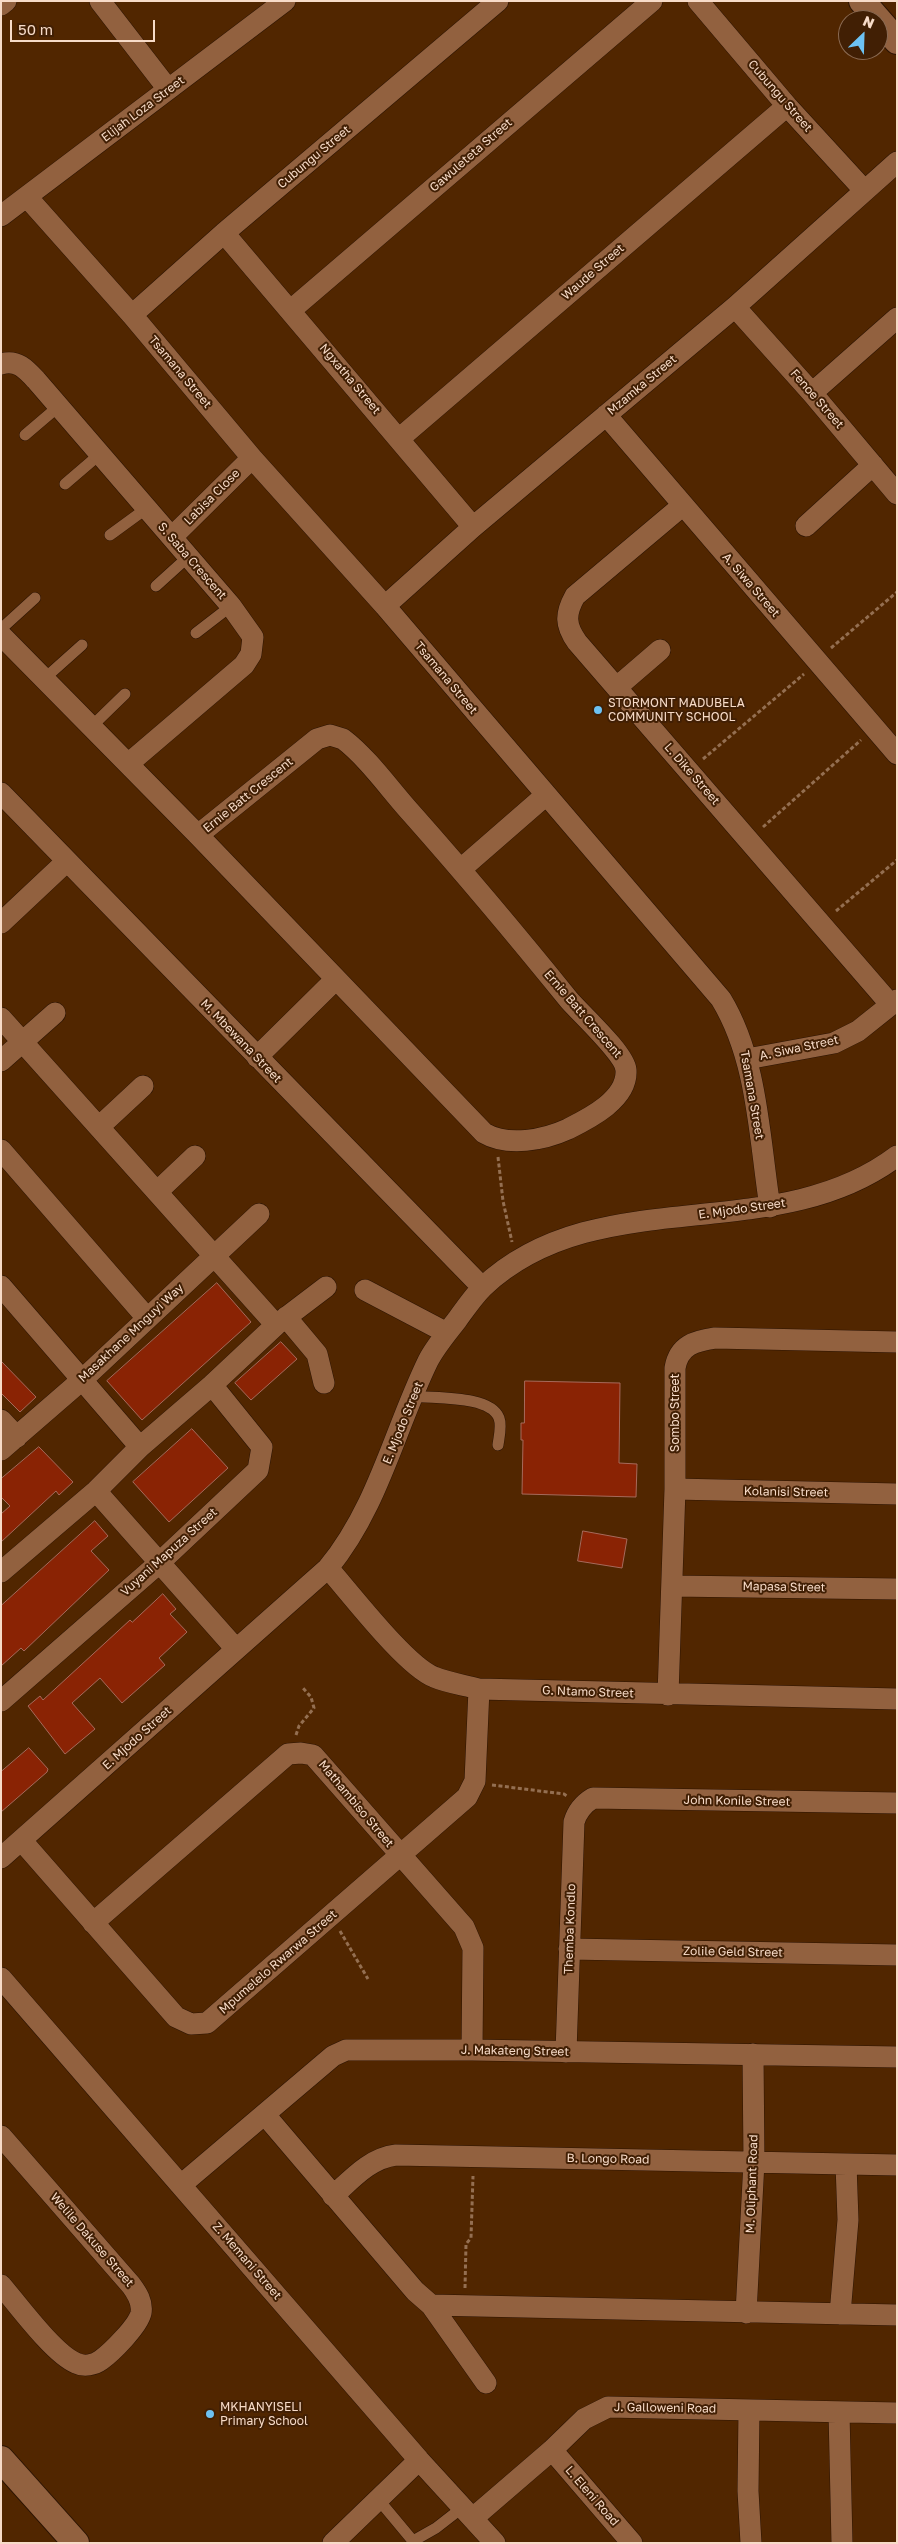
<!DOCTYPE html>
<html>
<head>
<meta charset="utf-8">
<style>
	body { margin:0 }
	#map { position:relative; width:898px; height:2544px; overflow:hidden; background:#512600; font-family:"Golos Text",sans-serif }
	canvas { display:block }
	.frame { position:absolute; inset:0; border:2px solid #f7dbc8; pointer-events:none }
	.north { position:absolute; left:838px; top:10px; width:50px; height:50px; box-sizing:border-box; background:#411f04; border:1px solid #8a6a52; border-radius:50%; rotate:24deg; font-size:14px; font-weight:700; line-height:20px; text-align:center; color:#f7dbc8 }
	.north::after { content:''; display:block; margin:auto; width:18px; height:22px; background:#6dc2f3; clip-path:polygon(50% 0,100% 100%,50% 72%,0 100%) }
	.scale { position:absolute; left:10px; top:20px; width:145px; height:22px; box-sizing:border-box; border:2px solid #f7dbc8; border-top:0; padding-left:6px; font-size:15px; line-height:18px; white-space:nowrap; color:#f7dbc8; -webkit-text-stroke:4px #411f04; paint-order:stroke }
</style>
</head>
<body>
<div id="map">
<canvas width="898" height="2544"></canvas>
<div class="frame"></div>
<div class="north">N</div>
<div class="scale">50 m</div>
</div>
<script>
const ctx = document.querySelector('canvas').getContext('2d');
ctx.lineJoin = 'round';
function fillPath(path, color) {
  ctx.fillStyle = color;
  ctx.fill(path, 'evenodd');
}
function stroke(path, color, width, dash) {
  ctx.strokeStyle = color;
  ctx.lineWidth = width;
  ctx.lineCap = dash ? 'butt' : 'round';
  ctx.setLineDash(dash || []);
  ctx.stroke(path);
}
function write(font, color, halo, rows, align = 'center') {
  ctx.font = font + ' "Golos Text",sans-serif';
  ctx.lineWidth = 4;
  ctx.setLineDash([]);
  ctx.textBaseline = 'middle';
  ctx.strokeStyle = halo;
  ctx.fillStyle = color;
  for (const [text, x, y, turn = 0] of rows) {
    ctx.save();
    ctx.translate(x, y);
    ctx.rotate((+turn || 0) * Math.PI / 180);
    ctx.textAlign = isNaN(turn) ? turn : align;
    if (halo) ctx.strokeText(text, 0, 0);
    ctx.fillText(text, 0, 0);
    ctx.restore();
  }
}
const building = new Path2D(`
	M217 1283 251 1322 142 1420 107 1381Z
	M281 1342 297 1359 251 1400 235 1383Z
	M1 1361 36 1397 20 1412 1 1393Z
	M525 1381 620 1383 619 1463 637 1464 636 1497 522 1494 523 1440H521V1423H524Z
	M192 1429 228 1468 169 1522 133 1482Z
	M39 1447 73 1482 59 1495 56 1491 1 1542V1514L10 1506 1 1497V1479Z
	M95 1521 108 1536 91 1551 109 1570 24 1651 21 1648 1 1666V1606Z
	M583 1531 627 1539 622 1568 578 1561Z
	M163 1594 176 1609 170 1614 187 1632 159 1658 165 1665 122 1703 100 1678 72 1703 95 1729 65 1754 28 1706 40 1696 43 1700 130 1620 132 1622Z
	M29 1748 48 1769 47 1772 1 1812V1772Z`);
fillPath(building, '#8a2304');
stroke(building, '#a66a5b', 1);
const service = new Path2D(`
	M25 435 59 406
	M65 484 100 454
	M110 535 147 508
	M156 586 188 557
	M1 629 35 598
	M196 633 231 606
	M44 679 82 645
	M91 727 125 694
	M413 1396C435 1399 490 1395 499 1418 502 1426 499 1437 498 1445
	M378 2499 413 2541 436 2528 463 2507`);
const minor = new Path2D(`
	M100 1 168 89
	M698 1 787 106 864 190
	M1 5 6 1
	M27 197 132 315 252 458 385 606 721 999C758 1060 759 1137 770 1207
	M1 216 285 1
	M224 233 473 527
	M735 307 812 393 897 494
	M291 310 652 1
	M132 315 224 233 498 1
	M1 364C17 359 26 369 36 380L231 606 253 637 251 654 244 665 128 764
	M812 393 897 318
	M606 415 897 754
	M400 438 787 106
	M682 506 575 596C565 614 565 625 577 642L891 1005
	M806 526 873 465
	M172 537 252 458
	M385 606 473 527 735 307 897 162
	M1 635 198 835 484 1133C508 1147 544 1140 568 1129 590 1118 628 1099 626 1070 625 1054 581 1014 569 1000 518 937 466 875 412 814 391 791 368 758 343 739L330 735 317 739 198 835
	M617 687 660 650
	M1 793 482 1287
	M461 869 546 795
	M1 923 67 861
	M1 1018 276 1325
	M257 1057 336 979
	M747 1059 834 1043 858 1031 897 1000
	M1 1061 55 1013
	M100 1126 143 1086
	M1 1150 147 1318
	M158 1191 195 1156
	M1 1286 140 1447
	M365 1290 447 1333
	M286 1317 317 1354 324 1383
	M1 1420 17 1437
	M1 1450 83 1379 259 1214
	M675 1489 897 1494
	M96 1491 236 1649
	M328 1568C351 1594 406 1666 434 1677 448 1683 465 1685 479 1689L897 1699
	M1 1572 96 1491 140 1447 212 1385 276 1325 326 1287
	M672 1586 897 1589
	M668 1695 675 1489V1368C679 1345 695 1341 715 1338L897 1342
	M1 1701 158 1564 258 1470 262 1447 212 1385
	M22 1841 176 2017 191 2024 207 2023 467 1797 475 1781 479 1689
	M1 1858 328 1568C378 1507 394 1431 428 1361 435 1347 447 1333 457 1320 465 1309 473 1297 483 1287 598 1179 774 1249 897 1156
	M93 1923 288 1754 301 1753 313 1755 464 1927 473 1948 472 2050
	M569 1949 897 1955
	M1 1978 419 2460 495 2543
	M566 2052 574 1822C577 1812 583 1804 593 1798L897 1803
	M266 2116 415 2291 431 2305 486 2383
	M1 2136 131 2285C137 2293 143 2302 141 2313 138 2326 112 2352 101 2360 94 2365 84 2367 76 2363 54 2354 18 2305 1 2285
	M181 2185 333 2056 346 2050H472L897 2057
	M333 2196C352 2179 370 2158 396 2155L897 2165
	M431 2305 897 2315
	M746 2313 754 2162 753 2054
	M840 2314 848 2220 846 2164
	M749 2410 748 2491 751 2543
	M839 2412 842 2543
	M552 2450 632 2543
	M473 2518 552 2450 584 2419 608 2407 897 2413
	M333 2543 419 2460`);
const tertiary = new Path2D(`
	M862 1 897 41
	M1 2459 76 2543`);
stroke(service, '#2c1403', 12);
stroke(minor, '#2c1403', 22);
stroke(tertiary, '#2c1403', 28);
stroke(new Path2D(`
	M831 648 897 592
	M703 759 804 674
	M763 827 861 740
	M836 911 897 860
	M498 1157 503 1201 512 1242
	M296 1735 299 1726 314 1708 311 1697 302 1687
	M492 1785 564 1794 567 1796
	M340 1931 368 1979
	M465 2288 466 2244 471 2238 473 2176`), '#946f51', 3, [4, 2.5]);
stroke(service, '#92613f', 11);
stroke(minor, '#92613f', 21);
stroke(tertiary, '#92613f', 26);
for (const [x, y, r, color] of [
	[598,710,5,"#6dc2f3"],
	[210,2414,5,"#6dc2f3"]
]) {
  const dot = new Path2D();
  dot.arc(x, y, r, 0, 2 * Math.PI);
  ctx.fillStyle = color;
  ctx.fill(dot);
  stroke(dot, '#411f04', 2);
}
write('12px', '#f7dbc8', '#411f04', [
	["Cubungu Street",780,96,49],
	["Elijah Loza Street",143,109,-37],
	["Gawuleteta Street",471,155,-41],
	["Cubungu Street",314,157,-40],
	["Waude Street",593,272,-41],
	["Tsamana Street",180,372,50],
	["Ngxatha Street",350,379,50],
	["Mzamka Street",642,385,-40],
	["Fenoe Street",817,399,49],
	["Labisa Close",212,497,-45],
	["S. Saba Crescent",192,561,49],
	["A. Siwa Street",751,585,49],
	["Tsamana Street",446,678,50],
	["L. Dike Street",692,774,49],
	["Ernie Batt Crescent",248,795,-39],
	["Ernie Batt Crescent",583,1014,49],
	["M. Mbewana Street",241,1041,46],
	["A. Siwa Street",799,1048,-12],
	["Tsamana Street",752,1095,80],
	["E. Mjodo Street",742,1209,-8],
	["Masakhane Mnguyi Way",131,1333,-43],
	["Sombo Street",675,1413,-90],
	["E. Mjodo Street",403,1423,-68],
	["Kolanisi Street",786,1492,1],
	["Vuyani Mapuza Street",169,1552,-42],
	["Mapasa Street",784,1587,1],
	["G. Ntamo Street",588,1692,2],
	["E. Mjodo Street",137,1738,-42],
	["John Konile Street",737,1801,1],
	["Mathambiso Street",356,1804,50],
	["Themba Kondlo",570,1929,-88],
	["Zolile Geld Street",733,1952,1],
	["Mpumelelo Rwarwa Street",278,1962,-41],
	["J. Makateng Street",515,2051,1],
	["B. Longo Road",608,2159,1],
	["M. Oliphant Road",752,2184,-88],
	["Welile Dakuse Street",92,2240,49],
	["Z. Memani Street",247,2261,49],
	["J. Galloweni Road",665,2408,1],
	["L. Eleni Road",592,2496,49]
]);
write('12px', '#f7dbc8', '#411f04', [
	["STORMONT MADUBELA",608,703],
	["COMMUNITY SCHOOL",608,717],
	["MKHANYISELI",220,2407],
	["Primary School",220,2421]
], 'left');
</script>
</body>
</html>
